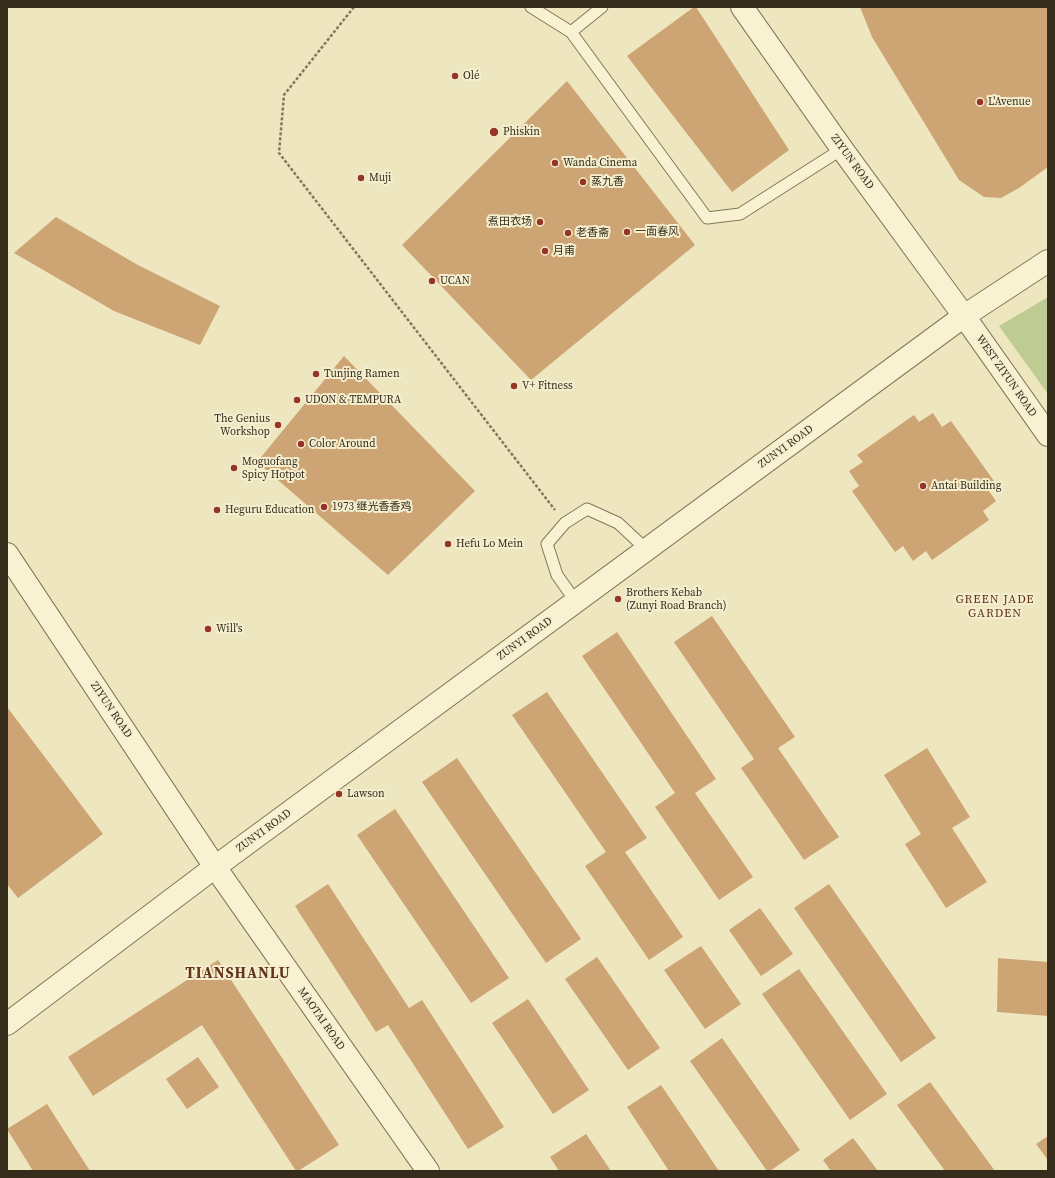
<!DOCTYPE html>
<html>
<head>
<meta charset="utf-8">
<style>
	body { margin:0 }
	#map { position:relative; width:1055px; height:1178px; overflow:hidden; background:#eee6bf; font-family:"Source Serif 4",serif }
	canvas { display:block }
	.frame { position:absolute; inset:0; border:8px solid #362c1c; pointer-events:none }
</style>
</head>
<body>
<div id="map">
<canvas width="1055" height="1178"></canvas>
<div class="frame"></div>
</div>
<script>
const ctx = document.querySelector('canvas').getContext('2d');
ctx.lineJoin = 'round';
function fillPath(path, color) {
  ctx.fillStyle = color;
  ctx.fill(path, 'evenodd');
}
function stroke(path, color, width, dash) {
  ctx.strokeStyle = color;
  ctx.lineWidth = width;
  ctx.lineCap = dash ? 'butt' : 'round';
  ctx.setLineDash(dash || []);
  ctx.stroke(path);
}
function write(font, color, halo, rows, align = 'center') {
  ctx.font = font + ' "Source Serif 4","Noto Sans SC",serif';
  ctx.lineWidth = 4;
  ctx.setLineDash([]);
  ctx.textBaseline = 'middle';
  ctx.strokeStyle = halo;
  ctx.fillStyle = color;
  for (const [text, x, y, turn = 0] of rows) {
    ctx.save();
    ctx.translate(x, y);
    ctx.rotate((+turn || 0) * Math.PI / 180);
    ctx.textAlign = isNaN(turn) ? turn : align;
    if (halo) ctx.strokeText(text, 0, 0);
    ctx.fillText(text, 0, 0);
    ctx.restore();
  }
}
fillPath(new Path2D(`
	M1048 297V394L999 326Z`), '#becc93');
fillPath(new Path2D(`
	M694 7H696L789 150 732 192 627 56Z
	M860 7H1048V167L1019 188 1001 198 984 197 959 180 872 37Z
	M567 81 695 245 531 380 402 245Z
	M56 217 136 264 220 306 200 345 114 311 14 253Z
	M344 356 475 491 388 575 257 462Z
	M933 413 942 427 951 421 994 481 986 487 996 501 983 511 989 520 932 560 926 551 913 561 903 546 895 552 852 491 859 486 849 471 863 462 857 455 914 415 919 422Z
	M712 616 795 737 778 748 839 837 804 860 741 768 754 759 674 642Z
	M617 632 716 779 695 793 753 877 719 900 655 807 675 793 582 656Z
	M547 692 647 838 625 852 683 937 649 960 585 866 606 852 512 715Z
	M7 707 103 834 18 898 7 884Z
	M927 748 970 817 952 828 987 882 946 908 905 844 921 834 884 775Z
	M457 758 581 939 546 963 422 782Z
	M395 809 509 978 471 1003 357 835Z
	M328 884 409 1008 422 1000 504 1127 468 1149 388 1025 376 1032 295 906Z
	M829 884 936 1038 901 1062 794 908Z
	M760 908 793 954 761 976 729 930Z
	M701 946 741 1004 705 1029 664 970Z
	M597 957 660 1048 628 1070 565 979Z
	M998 958 1048 962V1016L997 1012Z
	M218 960 339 1145 298 1171H296L202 1025 93 1096 68 1057Z
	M799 969 887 1094 850 1120 762 994Z
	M528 999 589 1090 553 1114 492 1023Z
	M722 1038 800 1150 770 1171H767L690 1061Z
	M198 1057 219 1087 187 1109 166 1079Z
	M930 1082 995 1171H945L897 1105Z
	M661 1085 719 1171H669L627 1107Z
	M47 1104 90 1171H33L7 1129Z
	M586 1134 611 1171H559L550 1157Z
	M1048 1136V1160L1036 1144Z
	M853 1138 878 1171H831L823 1160Z`), '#cda474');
const service = new Path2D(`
	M531 7 571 32 602 7
	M571 32 707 218 740 214 842 149
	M576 602 557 575 547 544 565 523 587 509 618 523 647 550`);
const minor = new Path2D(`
	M742 7 842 149 964 316
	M7 554 215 867`);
const tertiary = new Path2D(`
	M964 316 1048 435
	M215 867 428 1171
	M7 1024 215 867 964 316 1048 261`);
stroke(service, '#877657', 13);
stroke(minor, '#877657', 24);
stroke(tertiary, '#877657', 24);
stroke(new Path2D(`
	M354 7 284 95 279 153 555 510`), '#877657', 2.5, [3, 2]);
stroke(service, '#f9f2d2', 11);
stroke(minor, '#f9f2d2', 22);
stroke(tertiary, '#f9f2d2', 22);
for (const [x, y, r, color] of [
	[455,76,4,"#963427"],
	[980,102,4,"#963427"],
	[494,132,5,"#963427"],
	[555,163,4,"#963427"],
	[361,178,4,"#963427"],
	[583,182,4,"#963427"],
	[540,222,4,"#963427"],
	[627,232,4,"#963427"],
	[568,233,4,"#963427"],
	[545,251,4,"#963427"],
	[432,281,4,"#963427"],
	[316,374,4,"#963427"],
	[514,386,4,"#963427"],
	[297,400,4,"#963427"],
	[278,425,4,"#963427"],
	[301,444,4,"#963427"],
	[234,468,4,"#963427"],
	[923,486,4,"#963427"],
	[324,507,4,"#963427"],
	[217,510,4,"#963427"],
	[448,544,4,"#963427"],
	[618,599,4,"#963427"],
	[208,629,4,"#963427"],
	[339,794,4,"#963427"]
]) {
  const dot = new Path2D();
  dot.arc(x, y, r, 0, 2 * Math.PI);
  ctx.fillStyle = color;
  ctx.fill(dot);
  stroke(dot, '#f5efcf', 1.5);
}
write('11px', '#362c1c', '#f5efcf', [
	["Olé",463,76],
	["L'Avenue",988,102],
	["Phiskin",503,132],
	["Wanda Cinema",563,163],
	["Muji",369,178],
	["蒸九香",591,182],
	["煮田衣场",532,222,"right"],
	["一面春风",635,232],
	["老香斋",576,233],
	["月甫",553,251],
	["UCAN",440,281],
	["Tunjing Ramen",324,374],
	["V+ Fitness",522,386],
	["UDON & TEMPURA",305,400],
	["The Genius",270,419,"right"],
	["Workshop",270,432,"right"],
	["Color Around",309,444],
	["Moguofang",242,462],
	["Spicy Hotpot",242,475],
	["Antai Building",931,486],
	["1973 继光香香鸡",332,507],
	["Heguru Education",225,510],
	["Hefu Lo Mein",456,544],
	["Brothers Kebab",626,593],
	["(Zunyi Road Branch)",626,606],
	["Will's",216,629],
	["Lawson",347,794]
], 'left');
write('11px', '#362c1c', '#f5efcf', [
	["ZIYUN ROAD",852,162,54],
	["WEST ZIYUN ROAD",1006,376,55],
	["ZUNYI ROAD",786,447,-36],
	["ZUNYI ROAD",525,639,-36],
	["ZIYUN ROAD",111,710,56],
	["ZUNYI ROAD",264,831,-36],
	["MAOTAI ROAD",321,1019,55]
]);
ctx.letterSpacing = '1px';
write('12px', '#63331b', '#f5efcf', [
	["GREEN JADE",995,600],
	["GARDEN",995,614]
]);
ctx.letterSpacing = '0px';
ctx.letterSpacing = '1px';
write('bold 15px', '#63331b', '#f5efcf', [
	["TIANSHANLU",238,974]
]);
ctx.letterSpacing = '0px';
</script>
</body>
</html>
